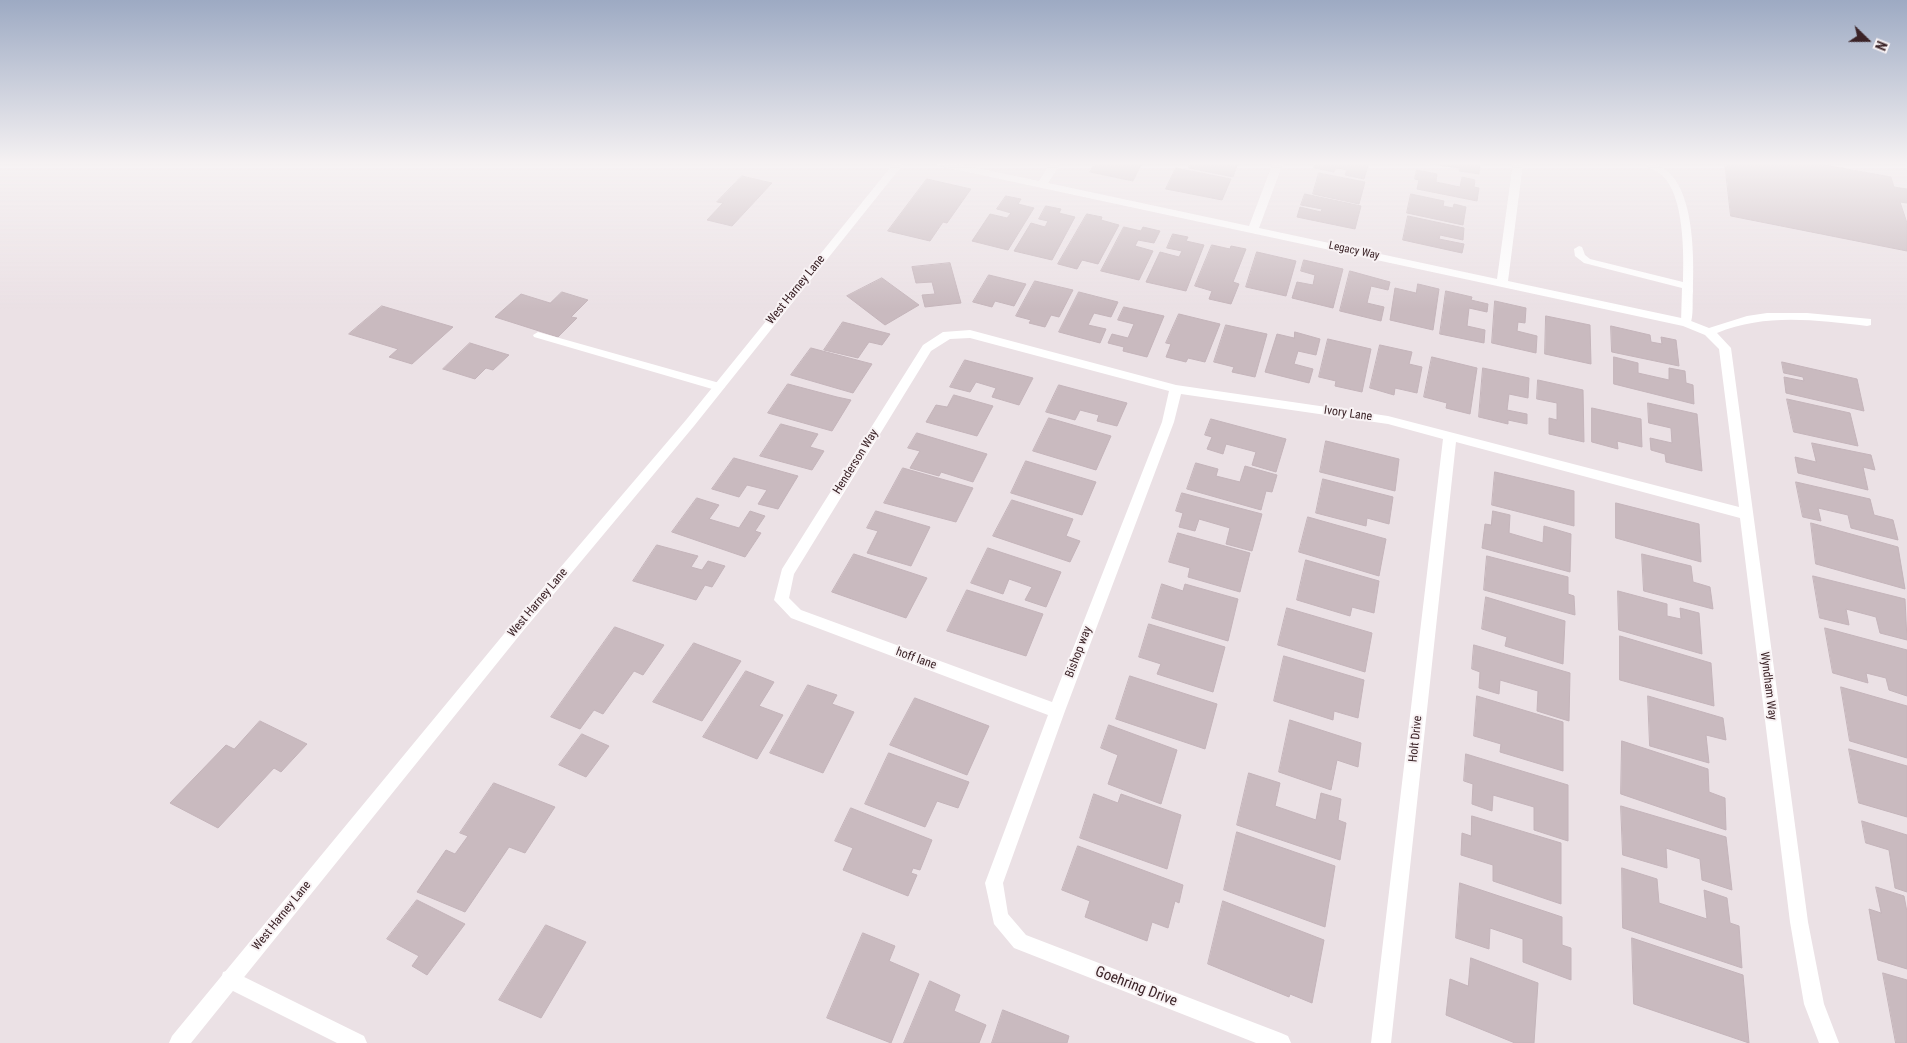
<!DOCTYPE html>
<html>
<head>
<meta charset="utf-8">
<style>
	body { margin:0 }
	#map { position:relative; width:1907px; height:1043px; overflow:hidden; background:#ebe1e5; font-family:"Roboto Condensed",sans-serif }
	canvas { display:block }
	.north { position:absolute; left:1842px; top:15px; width:50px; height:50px; -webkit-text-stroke:4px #f8f2f4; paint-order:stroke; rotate:112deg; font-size:14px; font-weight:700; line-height:20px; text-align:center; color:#3b2327 }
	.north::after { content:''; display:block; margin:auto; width:18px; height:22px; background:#3b2327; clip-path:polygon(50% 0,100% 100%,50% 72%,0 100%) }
</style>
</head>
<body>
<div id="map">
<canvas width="1907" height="1043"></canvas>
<div class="north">N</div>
</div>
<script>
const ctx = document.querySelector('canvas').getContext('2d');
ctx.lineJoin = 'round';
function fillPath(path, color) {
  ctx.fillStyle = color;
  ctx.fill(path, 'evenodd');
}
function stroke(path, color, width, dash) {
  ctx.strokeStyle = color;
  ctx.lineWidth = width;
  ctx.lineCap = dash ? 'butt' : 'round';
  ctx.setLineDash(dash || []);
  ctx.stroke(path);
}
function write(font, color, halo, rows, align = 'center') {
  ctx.font = font + ' "Roboto Condensed",sans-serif';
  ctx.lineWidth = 4;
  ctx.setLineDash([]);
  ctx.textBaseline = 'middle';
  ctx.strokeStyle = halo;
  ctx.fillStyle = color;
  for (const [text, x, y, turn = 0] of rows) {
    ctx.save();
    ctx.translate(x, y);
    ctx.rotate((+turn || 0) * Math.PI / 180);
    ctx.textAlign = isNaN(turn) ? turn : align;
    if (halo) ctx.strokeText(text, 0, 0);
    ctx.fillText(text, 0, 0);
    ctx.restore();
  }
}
const building = new Path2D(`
	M1095 163H1142L1133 181 1090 172Z
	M1191 163H1238L1233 177 1189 168Z
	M1316 163H1369L1364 179 1345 175 1347 170 1336 168 1334 172 1314 168Z
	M1422 163H1480L1479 174 1459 171V168Z
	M1725 163H1814L1891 177 1894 187 1907 189V203L1900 202 1907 223V251L1731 216Z
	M1176 168 1231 179 1222 200 1166 189Z
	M1417 170 1437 174 1436 182 1460 187 1462 177 1475 180 1474 187 1479 188 1477 201 1417 189 1419 180 1415 179Z
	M1319 173 1365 182 1359 204 1313 194Z
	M742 176 772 183 732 226 707 220 723 203 717 202Z
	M927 179 971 189 947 223 943 222 930 241 888 231Z
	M1305 194 1361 206 1355 229 1297 217 1300 207 1321 212 1322 209 1301 205Z
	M1411 194 1444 201 1443 206 1453 208 1454 204 1466 207 1463 225 1407 213Z
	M1006 196 1021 199 1018 204 1034 208 1008 250 972 241 990 214 1007 218 1011 213 997 209Z
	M1046 206 1061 209 1059 213 1075 217 1052 260 1014 251 1031 223 1045 227 1048 221 1039 219Z
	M1087 214 1102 217 1101 220 1119 225 1098 264 1082 260 1077 269 1058 264Z
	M1408 216 1464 228 1463 240 1440 235 1439 239 1464 244 1462 253 1403 240Z
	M1124 227 1141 231 1143 227 1160 231 1154 243 1138 240 1135 246 1153 251 1139 280 1101 271Z
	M1173 234 1188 237 1186 241 1204 245 1186 291 1146 282 1160 252 1179 257 1182 251 1167 248Z
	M1212 245 1230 249 1231 246 1246 249 1233 282 1239 284 1231 304 1209 299 1212 291 1195 286Z
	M1257 252 1296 261 1286 296 1246 287Z
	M1304 260 1343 269 1333 308 1292 298 1297 282 1313 285 1315 275 1301 271Z
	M950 263 961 303 925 307 922 295 935 294 932 282 916 283 912 267Z
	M1350 271 1390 282 1388 290 1371 286 1367 303 1384 307 1381 321 1340 311Z
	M989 275 1026 284 1014 306 995 301 992 307 973 302Z
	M882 278 919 305 885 325 847 296Z
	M1035 281 1073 290 1059 317 1051 315 1045 327 1029 323 1031 320 1016 316Z
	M1418 284 1439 289 1433 330 1390 320 1395 288 1416 293Z
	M1446 291 1472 297 1471 300 1488 304 1487 312 1469 308 1467 326 1485 330 1484 343 1440 334Z
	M562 292 588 300 571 317 577 318 558 337 495 317 521 294 550 303Z
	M1079 292 1118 302 1111 317 1094 313 1088 325 1106 329 1100 343 1059 332Z
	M1495 301 1526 308 1525 323 1518 322 1517 331 1537 336 1536 353 1492 343Z
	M382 306 453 327 412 364 389 357 398 349 349 334Z
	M1124 307 1164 316 1147 357 1123 351 1124 347 1108 343 1112 334 1128 338 1134 324 1118 320Z
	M1179 314 1220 324 1205 362 1188 358 1186 362 1166 357 1171 344 1166 343Z
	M1546 316 1590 325 1591 364 1545 354Z
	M843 322 890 334 882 345 869 342 858 358 824 350Z
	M1226 325 1267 334 1255 377 1232 372 1234 367 1214 362Z
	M1611 326 1650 335 1651 342 1662 344 1661 337 1676 340 1679 366 1612 352Z
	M1295 332 1320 339 1316 355 1298 351 1294 364 1313 369 1309 383 1265 372 1277 334 1294 338Z
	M1328 339 1371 349 1362 392 1335 386 1336 381 1319 377Z
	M470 343 509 355 493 370 486 368 475 379 443 369Z
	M1380 345 1412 352 1409 364 1422 367 1417 393 1395 388 1394 395 1370 388Z
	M811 348 872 364 853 393 791 375Z
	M1432 357 1477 368 1470 414 1446 408 1447 403 1424 397Z
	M1614 357 1638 363V373L1669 380V368L1685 371 1686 383 1693 385 1694 404 1614 384Z
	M965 360 1033 378 1019 405 992 397 996 388 976 382 970 392 950 387Z
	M1782 362 1857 379 1864 411 1786 393 1784 377 1804 381 1803 377 1784 373Z
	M1483 368 1529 378 1528 398 1509 394 1507 410 1527 414V424L1508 420V424L1479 417Z
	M1538 380 1583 390 1584 442 1549 434V418L1557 420V403L1537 399Z
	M788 384 837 397 851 400 832 431 768 413Z
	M1059 385 1127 403 1117 426 1097 421 1099 415 1080 410 1075 420 1046 412Z
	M954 395 993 406 977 436 926 422 936 405 947 407Z
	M1787 399 1850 413 1858 446 1794 432Z
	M1648 403 1697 414 1702 471 1666 462 1665 454 1651 450 1650 438 1672 443 1671 428 1649 423Z
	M1592 408 1641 419 1642 447 1617 441 1618 449 1592 442Z
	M1049 418 1111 436 1096 470 1033 451Z
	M1211 419 1286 439 1276 472 1252 465 1256 452 1226 444 1223 454 1207 449 1212 437 1205 435Z
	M781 424 818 434 810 447 824 451 812 470 760 456Z
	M917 433 987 454 973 482 941 472 939 476 910 468 920 451 908 448Z
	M1326 441 1399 459 1395 491 1320 472Z
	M1812 443 1871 455 1875 470 1863 467 1868 490 1798 473 1795 457 1816 462Z
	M734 458 798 476 778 509 758 504 767 490 747 485 739 497 712 489Z
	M1026 461 1096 482 1082 515 1011 493Z
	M1196 463 1218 469 1216 476 1240 482 1245 466 1277 475 1272 492 1266 491 1261 510 1187 489Z
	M903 468 973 488 956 522 884 503Z
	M1495 472 1574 491V526L1492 505Z
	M1323 479 1393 497 1389 524 1367 518 1366 526 1316 513Z
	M1796 482 1870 499 1874 515 1893 520 1898 540 1851 528 1848 515 1818 508 1821 521 1803 517Z
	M1182 493 1262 514 1252 551 1226 544 1230 528 1199 519 1195 531 1179 527 1183 513 1176 511Z
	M697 498 719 505 709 519 739 528 750 511 765 516 755 531 761 533 745 557 672 532Z
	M1012 500 1073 519 1066 536 1080 541 1070 562 993 536Z
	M1616 503 1699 524 1701 562 1616 538Z
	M876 511 930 527 911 566 867 553 878 531 867 528Z
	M1493 511 1510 515 1509 533 1543 543 1544 526 1571 534 1570 572 1482 548 1485 524 1491 525Z
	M1308 517 1386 539 1379 576 1299 552Z
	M1811 523 1898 547 1905 589 1816 564Z
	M1178 533 1250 553 1240 592 1188 577 1190 568 1169 562Z
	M657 545 698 556 691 567 702 570 708 561 725 566 712 587 705 585 696 600 633 581Z
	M988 548 1061 572 1046 607 1025 600 1032 587 1009 579 1003 594 971 583Z
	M854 554 927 578 906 618 832 592Z
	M1642 554 1691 566 1693 582 1710 587 1713 609 1644 591Z
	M1487 556 1568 577V594L1574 596 1575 615 1484 590Z
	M1306 560 1379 581 1374 613 1352 607 1350 616 1297 600Z
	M1813 576 1905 599 1907 640 1880 633 1876 617 1846 609 1849 625 1820 618Z
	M1162 584 1183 591 1185 584 1238 599 1228 641 1152 618Z
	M967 590 1043 614 1026 656 947 631Z
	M1618 591 1667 604V616L1681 619 1680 608 1699 613 1702 654 1619 630Z
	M1486 597 1565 621 1563 664 1505 646 1507 637 1482 629Z
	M1287 608 1372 633 1365 672 1278 645Z
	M1149 624 1225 647 1213 692 1157 674 1161 664 1139 657Z
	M615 627 664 645 643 675 634 671 603 714 594 710 580 729 551 717Z
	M1825 628 1907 650V696L1889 690 1886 678 1866 673 1868 683 1833 673Z
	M1620 636 1711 663 1714 706 1620 680Z
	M694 643 741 661 702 721 653 702Z
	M1474 645 1570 673 1569 721 1537 711 1538 691 1500 680 1499 694 1479 688 1480 672 1472 669Z
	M1284 656 1364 680 1358 718 1334 711 1333 720 1274 701Z
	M746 671 774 682 759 706 783 715 757 759 703 737Z
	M1130 676 1217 704 1205 749 1116 719Z
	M808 685 837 695 832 704 854 712 823 773 770 753Z
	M1841 687 1907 706V758L1850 741Z
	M1477 696 1563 722V771L1500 752 1501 744 1474 736Z
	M1648 696 1723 718 1726 740 1706 735 1709 763 1650 746Z
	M915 698 989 726 967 775 890 745Z
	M1290 720 1361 743 1358 767 1337 760 1331 790 1279 772Z
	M260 721 307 744 281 772 274 768 218 828 170 803 226 745 234 749Z
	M1109 725 1177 750 1161 804 1108 784 1118 755 1101 748Z
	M582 734 609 746 586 777 559 765Z
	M1622 741 1708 769 1709 792 1725 798 1726 830 1621 794Z
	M1849 749 1907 766V817L1859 803Z
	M889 753 969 782 958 808 937 801 925 827 865 804Z
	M1466 754 1568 785V841L1534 830V807L1493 795 1492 811 1472 804 1473 784 1464 781Z
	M1249 773 1280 783 1275 806 1316 820 1321 793 1341 799 1338 820 1346 823 1340 860 1237 825Z
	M494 783 555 807 525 853 509 847 465 912 417 892 446 850 455 854 468 836 460 833Z
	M1094 794 1118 803 1121 794 1181 815 1167 869 1080 838Z
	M1621 806 1726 837 1732 890 1702 880 1700 859 1666 848 1667 868 1623 855Z
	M851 808 932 840 920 870 913 868 911 873 917 875 908 896 843 870 853 848 835 841Z
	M1472 816 1561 843V904L1493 881V865L1461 855 1462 833 1471 836Z
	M1862 821 1907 835V892L1895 888 1889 850 1866 843Z
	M1237 832 1335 866 1325 927 1224 890Z
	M1078 846 1183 885 1179 903 1175 901 1168 928 1152 922 1147 941 1085 917 1090 901 1062 890Z
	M1622 868 1657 879 1659 903 1707 919 1704 890 1727 898 1730 923 1739 926 1742 968 1623 928Z
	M1460 883 1562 917V945L1571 948V980L1523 962V939L1490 928 1489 949 1456 938Z
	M1876 887 1904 896 1907 912V969L1878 960 1869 909 1881 913Z
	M417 900 465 924 427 975 412 966 419 956 387 939Z
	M1223 901 1324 940 1312 1003 1290 994 1289 997 1208 964Z
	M546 925 586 942 541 1018 499 1000Z
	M863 933 895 946 889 961 919 974 891 1043 827 1018Z
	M1632 938 1743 975 1749 1043 1634 1004Z
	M1471 958 1538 983 1534 1043H1515L1446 1015 1450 979 1468 986Z
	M1883 973 1907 980V1043H1896Z
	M930 981 960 995 954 1011 986 1025 979 1043H904Z
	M1003 1010 1069 1036 1067 1043H992Z`);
fillPath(building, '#c9babf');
stroke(building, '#c4b4ba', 1);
fillPath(new Path2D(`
	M1644 163C1696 163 1694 255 1693 291 1692 301 1694 316 1690 325L1686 326 1681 323 1682 288 1584 263 1575 256 1574 249 1579 246 1582 247 1585 255 1590 259 1683 282C1684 253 1684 197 1663 176 1657 170 1648 169 1644 163Z
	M538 332 723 384 725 387 719 391 534 337 533 335Z`), '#fff');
fillPath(new Path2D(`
	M935 163H952L1039 181 1051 163H1061L1048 183 1249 226 1273 163H1283L1259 228 1497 279 1513 163H1523L1508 281 1686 319 1709 328 1747 316 1767 313H1807L1871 319V325L1867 326C1816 320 1765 313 1717 333L1731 348 1808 922 1824 1004 1839 1043H1819L1804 1004 1790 922 1740 518 1456 442 1391 1043H1371L1443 439 1388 424 1181 394 1174 422 1065 711 1003 883 1008 914 1026 935 1281 1033 1288 1036 1291 1043H1256L1014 948 994 924 985 883 1048 715 791 618 774 600 782 569 923 345 943 332 970 330 1176 385 1388 416 1739 507 1719 349 1705 335 1683 326 940 166ZM970 338 1169 391 1162 422 1052 702 801 610 789 598 794 574 931 351 950 339Z`), '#fff');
fillPath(new Path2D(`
	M230 970 364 1036 367 1043H337L223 986 221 979 223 972Z`), '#fff');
fillPath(new Path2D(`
	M894 163H904L694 426 523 631 191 1043H169L172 1036 513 623 686 420Z`), '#fff');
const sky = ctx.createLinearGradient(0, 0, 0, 309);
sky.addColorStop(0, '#9daac3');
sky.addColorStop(0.53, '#f6f2f3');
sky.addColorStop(1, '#f6f2f300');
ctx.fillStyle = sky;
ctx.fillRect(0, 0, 1907, 309);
write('11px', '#3b2327', '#f8f2f4', [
	["Legacy Way",1354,251,12]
]);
write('12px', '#3b2327', '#f8f2f4', [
	["West Harney Lane",796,290,-51],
	["Ivory Lane",1348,414,8],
	["Henderson Way",856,462,-58],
	["West Harney Lane",538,603,-50],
	["Bishop way",1079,652,-69],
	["hoff lane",916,659,20],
	["Wyndham Way",1768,686,83],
	["Holt Drive",1416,739,-84],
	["West Harney Lane",282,916,-51]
]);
write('15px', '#3b2327', '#f8f2f4', [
	["Goehring Drive",1136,987,21]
]);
</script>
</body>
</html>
